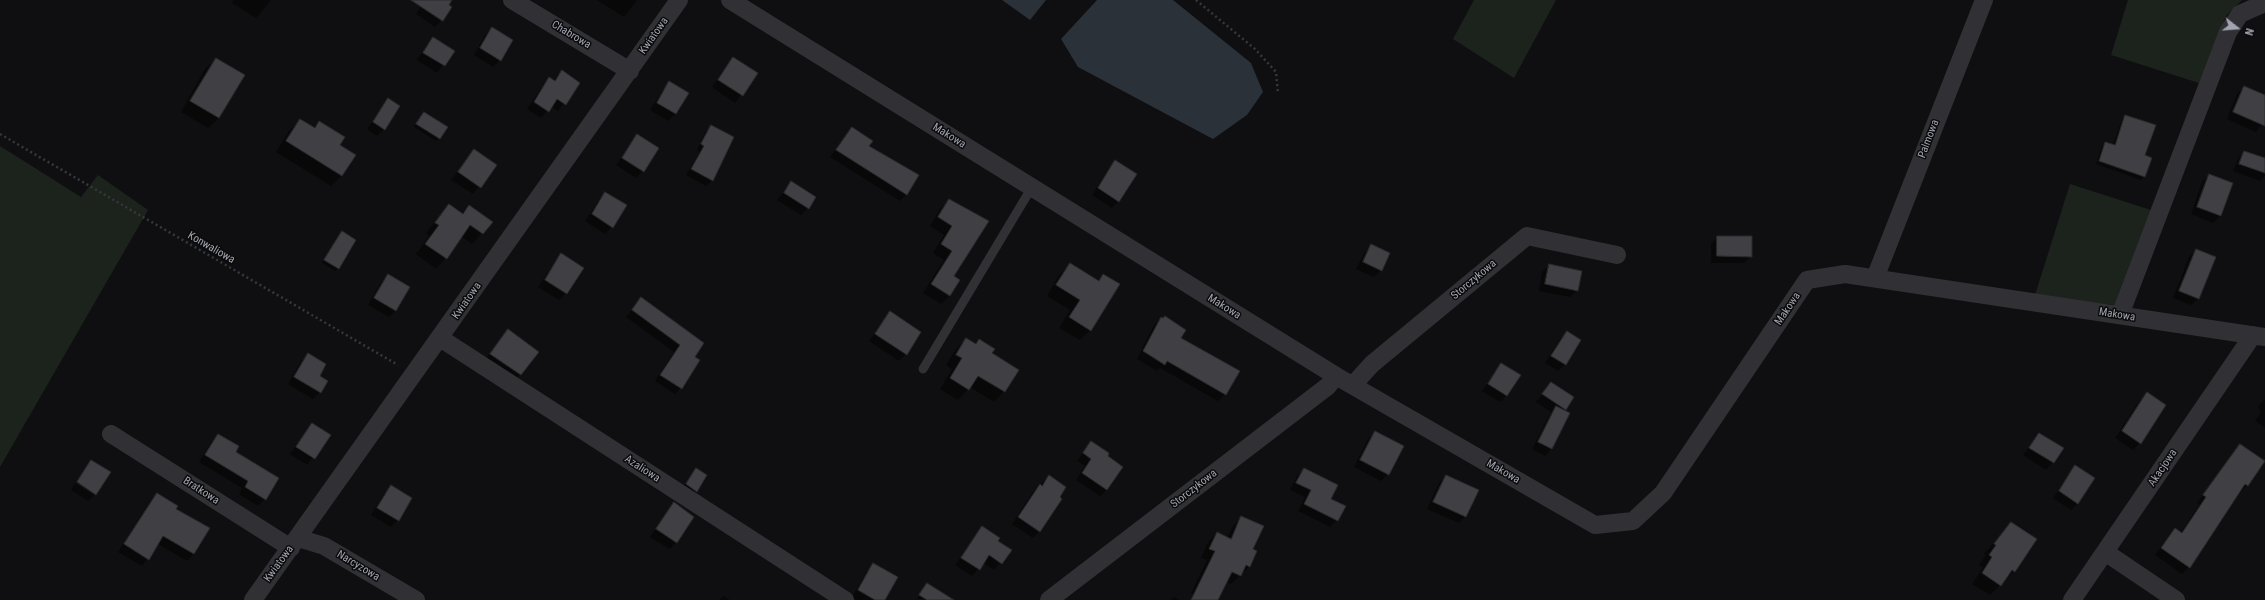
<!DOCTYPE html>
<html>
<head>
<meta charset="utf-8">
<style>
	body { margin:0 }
	#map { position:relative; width:2265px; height:600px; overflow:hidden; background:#0f0f11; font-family:"Roboto Condensed",sans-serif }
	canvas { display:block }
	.north { position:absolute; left:2217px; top:8px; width:40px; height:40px; -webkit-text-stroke:3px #0b0a0b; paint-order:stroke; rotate:107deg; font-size:11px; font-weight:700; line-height:16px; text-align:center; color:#a1a5b1 }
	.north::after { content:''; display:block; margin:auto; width:14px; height:18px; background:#a1a5b1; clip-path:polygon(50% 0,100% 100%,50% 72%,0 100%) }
</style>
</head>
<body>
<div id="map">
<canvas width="2265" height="600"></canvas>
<div class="north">N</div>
</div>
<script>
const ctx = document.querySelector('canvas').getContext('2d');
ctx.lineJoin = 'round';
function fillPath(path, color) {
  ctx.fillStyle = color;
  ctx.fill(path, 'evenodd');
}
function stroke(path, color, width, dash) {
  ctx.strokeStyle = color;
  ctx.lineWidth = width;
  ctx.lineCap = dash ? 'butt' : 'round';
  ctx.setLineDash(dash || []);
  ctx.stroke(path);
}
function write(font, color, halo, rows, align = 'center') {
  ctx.font = font + ' "Roboto Condensed",sans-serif';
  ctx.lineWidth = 3;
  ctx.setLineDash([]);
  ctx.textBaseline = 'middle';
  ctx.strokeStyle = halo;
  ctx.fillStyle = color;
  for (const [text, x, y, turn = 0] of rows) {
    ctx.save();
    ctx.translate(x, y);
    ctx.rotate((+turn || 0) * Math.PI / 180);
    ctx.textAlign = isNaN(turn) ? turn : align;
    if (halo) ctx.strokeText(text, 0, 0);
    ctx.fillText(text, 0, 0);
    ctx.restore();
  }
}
fillPath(new Path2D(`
	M1474 0H1556L1514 78 1453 39Z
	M2128 0H2242L2226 16 2199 83 2111 55Z
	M0 146 81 197 98 175 148 210 0 467Z
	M2070 184 2151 210 2114 305 2035 295Z`), '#1c231d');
fillPath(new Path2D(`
	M1002 0H1046L1030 20Z
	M1097 0H1173L1251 63 1263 92 1247 115 1213 139 1078 67 1061 39Z`), '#2a3138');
fillPath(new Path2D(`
	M234 0H271L256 18 232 3Z
	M425 0H451L442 20 435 27 416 14Z
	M597 0H637L624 17Z
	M492 28 500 60 493 67 474 55 485 35Z
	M433 38 453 51 437 73 417 60Z
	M733 58 756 73 735 103 712 87Z
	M216 59 219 118 208 128 181 112 205 69Z
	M562 72 578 83 558 111 551 106 541 118 527 109 543 86 550 79 554 81Z
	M670 83 687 93 675 114 668 121 650 110 663 90Z
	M2244 87 2265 96V119L2256 132 2227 119 2237 94Z
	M388 100 384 129 377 136 367 129Z
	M424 113 440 138 436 141 414 127Z
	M2125 116 2145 176 2141 180 2096 164 2102 146 2106 143 2113 145 2122 119Z
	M300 120 313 128 319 122 339 146 342 175 331 186 276 152 289 131Z
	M711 127 733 138 712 181 706 186 686 175 700 152 697 150 705 132Z
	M852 128 907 194 900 201 830 157Z
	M637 135 643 171 636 178 616 165Z
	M474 151 495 165 473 194 451 180Z
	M2244 152 2265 159V176L2260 181 2233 171 2238 159Z
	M1115 162 1119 201 1112 208 1092 195 1109 168Z
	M2209 175 2232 184 2220 216 2213 223 2191 214 2202 182Z
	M791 183 808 208 801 215 777 200Z
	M605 193 612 227 605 234 585 221 599 200Z
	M949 200 968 213 950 296 941 304 923 293 944 260 933 253 944 235 930 226 940 209Z
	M449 205 461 214 469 206 491 222 472 244 461 236 446 258 436 269 416 254 429 236 426 233Z
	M342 232 338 268 335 271 322 263Z
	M1718 237 1751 256 1744 263H1711V244Z
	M1371 245 1381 270 1374 277 1356 269 1365 252Z
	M2196 250 2198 299 2191 305 2173 298 2189 257Z
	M562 255 566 293 559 300 538 287 555 262Z
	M1070 264 1098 282 1104 276 1091 330 1080 340 1059 328 1070 310 1047 296 1059 275Z
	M1549 265 1577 290 1570 297 1539 291 1542 272Z
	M388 275 396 310 389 317 368 305 381 282Z
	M641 299 694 357 681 388 675 394 655 381 674 352 626 317Z
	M890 313 906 354 899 361 869 341Z
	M1161 318 1180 338 1225 394 1218 401 1160 368 1157 371 1137 359 1154 325Z
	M508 331 537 352 514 382 484 361Z
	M1567 332 1565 364 1558 371 1545 363 1560 339Z
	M966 339 975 344 979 340 990 354 1004 391 994 402 970 387 958 400 940 389 952 369 946 365 956 349Z
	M308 354 318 376 320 392 313 399 288 384 301 361Z
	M1501 364 1507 395 1500 402 1482 391Z
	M1551 383 1565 409 1563 411 1569 413 1551 449 1545 456 1532 449 1551 412 1536 402Z
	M2147 394 2140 443 2133 450 2115 438 2140 400Z
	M2265 399V428L2255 421 2261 413 2258 406Z
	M312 424 329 435 307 465 290 454Z
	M1375 432 1388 474 1381 481 1354 467 1368 439Z
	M2039 434 2062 449 2046 470 2023 455Z
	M218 435 234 453 265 499 258 506 239 494 242 488 199 462 211 442Z
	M1091 442 1107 490 1100 496 1076 480 1085 466 1077 461Z
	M2240 445 2247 485 2241 492 2239 491 2189 567 2182 574 2155 555 2175 529 2181 533 2200 504 2197 503Z
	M92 461 109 473 95 495 76 481Z
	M2076 466 2078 503 2071 510 2053 498Z
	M696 469V491L689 498 679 492Z
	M1304 469 1337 520 1330 527 1298 511 1305 497 1290 490 1297 476Z
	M1049 476 1040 531 1033 538 1012 524 1033 492Z
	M1446 476 1466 516 1459 523 1427 509 1439 483Z
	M75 483 94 495 88 501 71 490Z
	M391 487 398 520 391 527 371 515 384 494Z
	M157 494 175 509 194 554 187 561 158 544 142 566 118 552 150 501Z
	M674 503 676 542 670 549 650 537Z
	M1242 517 1252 549 1256 551 1249 567 1231 584 1226 582 1213 600H1205L1191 593 1207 560 1201 558 1208 542 1217 533 1227 538 1233 526Z
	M2011 523 2014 571 1990 595 1972 584 1983 568 1979 565 1986 555 1984 554Z
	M982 528 1010 550 994 570 983 563 972 576 955 565Z
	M873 564 884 600H856L852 597 867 571Z
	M927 584 944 600 917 599Z
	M723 596 730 600H719Z
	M1174 597 1180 600H1171Z`), '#0007');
const building = new Path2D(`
	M411 0H452L449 5 452 7 443 21Z
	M492 27 513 40 501 61 480 48Z
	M433 37 455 51 445 66 423 53Z
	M733 57 758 73 743 96 718 80Z
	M216 58 245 75 219 118 190 101Z
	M562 70 580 83 566 105 557 99 549 112 534 102 549 77 555 81Z
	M669 81 689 93 676 114 657 103Z
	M2244 86 2265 95V126L2233 112Z
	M388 98 400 106 385 130 373 122Z
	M424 112 448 127 440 139 416 124Z
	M2125 115 2156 125 2145 155 2152 158 2145 177 2099 161 2105 142 2115 145Z
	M300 119 315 128 319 121 345 137 340 145 356 155 342 176 286 141Z
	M711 125 734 137 713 181 691 169 704 146 701 144Z
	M852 127 873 141 869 146 919 175 907 195 836 150Z
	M637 134 659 148 644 172 622 158Z
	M474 149 497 165 481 188 458 172Z
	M2244 151 2265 158V173L2239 164Z
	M1115 160 1137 174 1119 202 1098 188Z
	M2209 174 2233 183 2221 216 2197 207Z
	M791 181 816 197 809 209 784 193Z
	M605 192 627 205 613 228 592 214Z
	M949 199 989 221 954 276 960 280 950 296 931 284 952 251 941 244 952 226 938 217Z
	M449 204 463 214 469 205 493 222 483 234 470 225 447 259 425 244 439 225 435 223Z
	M342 231 356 240 339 269 324 260Z
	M1717 236H1752V257L1717 256Z
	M1371 244 1390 253 1382 271 1363 262Z
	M2196 249 2216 257 2199 299 2179 291Z
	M561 253 584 268 567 294 545 280Z
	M1070 263 1099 281 1103 274 1120 284 1091 331 1069 317 1080 300 1056 285Z
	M1549 264 1582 271 1578 291 1545 284Z
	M388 274 410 287 396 311 374 298Z
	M641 297 704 343 695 357 700 360 682 389 660 375 680 345 632 310Z
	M890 311 921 332 907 355 875 334Z
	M1165 316 1186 330 1181 338 1240 371 1226 395 1167 361 1165 365 1143 351 1161 317 1163 318Z
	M508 329 539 352 521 375 490 354Z
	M1567 331 1581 340 1566 365 1551 356Z
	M966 338 976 344 979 339 995 349 992 353 1019 370 1005 392 978 376 969 390 950 378 962 358 956 355Z
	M308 353 326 364 320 376 328 381 321 393 294 377Z
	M1501 363 1521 375 1507 396 1488 384Z
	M1551 382 1574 397 1566 410 1542 394Z
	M2147 392 2166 405 2141 444 2122 431Z
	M1556 406 1570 413 1552 449 1538 442Z
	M312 423 331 435 315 459 296 447Z
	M1375 431 1404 446 1389 475 1360 460Z
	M2039 433 2064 448 2054 463 2029 448Z
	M218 434 239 446 236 452 279 478 266 500 245 487 248 481 205 455Z
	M1091 441 1109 453 1108 456 1123 467 1107 490 1082 473 1091 459 1083 453Z
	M2240 444 2265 461 2248 486 2245 484 2190 568 2161 548 2175 528 2182 533 2206 497 2203 495Z
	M91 460 111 472 96 495 77 482Z
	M2075 465 2095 478 2078 504 2059 491Z
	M696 468 707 475 697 492 686 484Z
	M1304 468 1338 485 1331 499 1346 506 1338 521 1304 504 1311 490 1296 483Z
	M1049 475 1066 487 1060 497 1062 499 1040 532 1018 517 1040 484 1042 486Z
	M1446 475 1479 490 1466 517 1433 502Z
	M391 485 412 498 399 521 377 508Z
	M157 493 178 506 176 509 210 528 194 554 163 536 149 560 124 544Z
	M674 502 694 517 677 543 656 529Z
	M1241 516 1264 526 1253 549 1257 551 1250 567 1246 565 1241 576 1232 572 1218 600H1191L1215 551 1209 549 1217 532 1231 539Z
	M2011 522 2037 539 2015 572 2012 570 2001 586 1982 573 1992 557 1989 555 1996 545 1994 544Z
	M982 526 1000 538 998 541 1012 550 1002 564 989 555 980 570 961 558Z
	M873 563 898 577 885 600H875L858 590Z
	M927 583 954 600H927L919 595Z`);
fillPath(building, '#3f3f44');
stroke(building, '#2a292c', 1);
stroke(new Path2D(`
	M1196 0 1255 49 1276 72 1278 94
	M0 134 398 365`), '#37383c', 2.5, [2, 3]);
stroke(new Path2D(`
	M923 369 1032 187`), '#313135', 9);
stroke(new Path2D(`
	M512 0 630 71
	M730 0 1336 376 1595 525 1633 521 1663 493 1807 280 1845 274 2265 337
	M1875 278 1984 0
	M2120 315 2228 32 2240 14 2265 3
	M440 338 845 600
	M1353 385 1372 364 1527 236 1617 255
	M111 434 291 548
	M298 538 324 546 416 600
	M2105 552 2176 600
	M253 600 679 0
	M1049 600 1328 386 1336 376
	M2072 600 2253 335`), '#313135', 18);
write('11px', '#a1a5b1', '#0b0a0b', [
	["Chabrowa",571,35,31],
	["Kwiatowa",654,36,-55],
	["Makowa",949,136,32],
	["Palmowa",1929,139,-69],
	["Konwaliowa",211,248,30],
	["Storczykowa",1474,280,-40],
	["Kwiatowa",467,301,-55],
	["Makowa",1224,307,32],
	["Makowa",1788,309,-56],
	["Makowa",2117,315,9],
	["Akacjowa",2163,468,-56],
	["Azaliowa",642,469,33],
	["Makowa",1503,472,30],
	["Storczykowa",1194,489,-38],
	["Bratkowa",201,491,33],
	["Kwiatowa",279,564,-54],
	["Narcyzowa",358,566,31]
]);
</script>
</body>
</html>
